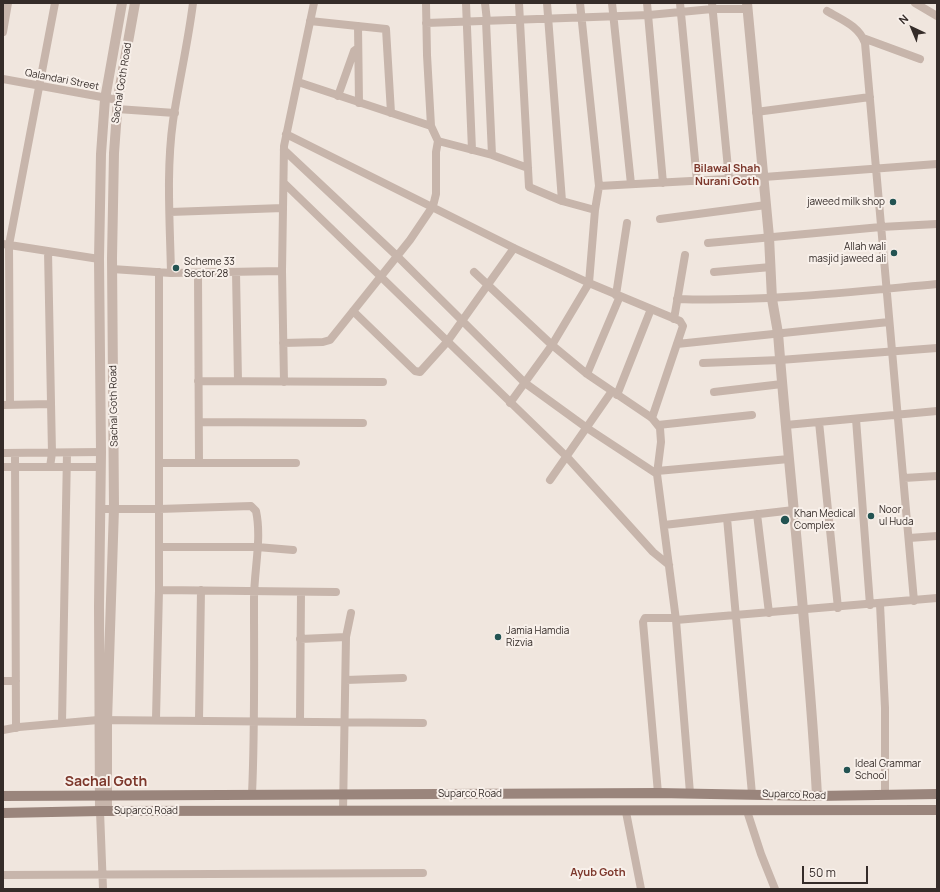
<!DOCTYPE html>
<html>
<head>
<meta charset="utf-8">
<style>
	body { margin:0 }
	#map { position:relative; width:940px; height:892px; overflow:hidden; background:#f0e6de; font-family:Manrope,sans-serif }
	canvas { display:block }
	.frame { position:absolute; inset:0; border:4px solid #352c29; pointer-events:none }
	.north { position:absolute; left:892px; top:8px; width:40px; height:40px; -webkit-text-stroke:3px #f8f0ea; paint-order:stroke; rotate:316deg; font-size:11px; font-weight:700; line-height:16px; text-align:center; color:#352c29 }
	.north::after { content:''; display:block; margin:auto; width:14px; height:18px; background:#352c29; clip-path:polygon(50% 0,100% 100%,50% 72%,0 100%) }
	.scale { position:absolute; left:802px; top:866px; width:66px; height:18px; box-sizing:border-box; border:2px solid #352c29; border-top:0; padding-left:5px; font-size:12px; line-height:14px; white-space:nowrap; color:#352c29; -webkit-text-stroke:3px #f8f0ea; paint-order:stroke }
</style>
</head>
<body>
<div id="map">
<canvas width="940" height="892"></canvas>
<div class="frame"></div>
<div class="north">N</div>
<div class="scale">50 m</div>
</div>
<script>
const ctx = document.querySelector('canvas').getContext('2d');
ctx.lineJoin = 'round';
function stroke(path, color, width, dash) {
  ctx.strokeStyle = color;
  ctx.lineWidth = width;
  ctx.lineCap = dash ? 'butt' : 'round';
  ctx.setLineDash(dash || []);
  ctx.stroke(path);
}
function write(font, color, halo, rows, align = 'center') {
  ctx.font = font + ' Manrope,sans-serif';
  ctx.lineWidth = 4;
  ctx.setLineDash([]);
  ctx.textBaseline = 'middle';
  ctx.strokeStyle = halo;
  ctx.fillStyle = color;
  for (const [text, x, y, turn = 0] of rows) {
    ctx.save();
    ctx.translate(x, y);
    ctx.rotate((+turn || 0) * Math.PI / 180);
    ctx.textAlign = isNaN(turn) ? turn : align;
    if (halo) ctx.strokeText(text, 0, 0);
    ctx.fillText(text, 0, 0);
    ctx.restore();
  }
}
stroke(new Path2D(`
	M426 3 427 55 431 126
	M466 3 472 150
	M485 3 487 21
	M547 3 562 201
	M580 3 599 186
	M612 3 631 184
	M647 3 663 183
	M680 3 697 181
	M712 3 729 179
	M915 3 937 16
	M827 11C842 20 859 26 865 43L914 601
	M310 21 386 29 391 113
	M486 21 492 155 528 168
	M426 23 649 15 712 9H748
	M358 26 359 103
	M3 32 8 3
	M863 38 920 59
	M3 79 118 100
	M298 82 431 126 438 141 492 155
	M338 96 354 51 358 48
	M117 109 175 113
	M756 112 870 97
	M286 134 514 248 589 283 680 321 683 326 652 418
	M284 150 397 256 525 383 587 428 657 474
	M284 183 567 457 653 552 669 565
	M595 210 599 186 764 177 937 164
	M170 212 283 208
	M660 219 766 205
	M708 243 881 227 937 224
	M3 244 99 259
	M48 251 52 453 50 467
	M112 269 171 273 282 271
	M236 272 238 381
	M474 272 552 345 587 374 652 418 660 428 661 442 657 474 676 620 690 793
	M714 272 771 267
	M171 273C170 223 166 171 173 121 179 81 188 43 193 3
	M198 273 199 463
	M616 295 627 223
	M677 299C764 302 850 292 937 284
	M353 311 415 371 420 372 447 342 514 248
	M674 319 685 255
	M283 343 323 342 330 340 410 240 433 206 436 194V152L438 141
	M677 344 889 322
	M703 363 780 360 937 348
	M587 374 620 296
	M198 381 383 382
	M284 382 282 271 284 146 314 3
	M714 392 782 384
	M617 395 651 309
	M510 403 552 345 589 283 595 210 562 201 529 187 519 3
	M3 405 51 404
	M10 405 9 245 55 3
	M856 419 870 605
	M199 422 363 423
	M819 422 838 608
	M658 425 752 415
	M786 425 937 411
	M3 453 101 452
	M15 453 16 728
	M159 463H296
	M3 467H101
	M657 471 789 459
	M904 478 937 476
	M550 480 612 391
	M101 509H159L251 506 256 511C262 539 254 570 254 599 254 664 255 729 252 794
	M757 514 769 613
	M727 518 752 794
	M664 525 794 510
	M909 538 937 536
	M159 547H257L293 550
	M159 590 336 592
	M880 604 885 708V795
	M676 620 937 598
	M300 639 346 637
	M346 680 403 678
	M3 681H16
	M156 719 159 590V272
	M199 720 201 590
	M300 721 301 592
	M62 723 67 453
	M3 730 19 727 98 720 423 723
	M658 793 643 622 645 618H675
	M100 811 103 889
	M343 811 346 637 351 613
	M747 811 761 854 775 889
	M626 812 641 889
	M3 875 423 873`), '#c7b5ab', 8);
stroke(new Path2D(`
	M747 3 769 237 772 299 778 333C790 488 809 642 817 796
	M100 811 99 606 101 452 99 259 101 154 105 99 122 3
	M107 811V721L114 508 112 258 114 153 118 98 135 3`), '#c7b5ab', 10);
stroke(new Path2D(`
	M3 796 658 793 817 796 937 794
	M3 813 100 811 937 810`), '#9a857c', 10);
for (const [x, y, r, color] of [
	[893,202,4,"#235352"],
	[894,253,4,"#235352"],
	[176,268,4,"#235352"],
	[871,516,4,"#235352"],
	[785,520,5,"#235352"],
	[498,637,4,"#235352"],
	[847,770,4,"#235352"]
]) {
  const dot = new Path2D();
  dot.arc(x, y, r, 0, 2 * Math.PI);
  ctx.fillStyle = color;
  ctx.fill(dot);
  stroke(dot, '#f8f0ea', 1.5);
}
write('10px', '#352c29', '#f8f0ea', [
	["Qalandari Street",62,80,11],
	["Sachal Goth Road",122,83,-81],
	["Sachal Goth Road",114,406,-91],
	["Suparco Road",470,794],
	["Suparco Road",794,795,2],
	["Suparco Road",146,811]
]);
write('10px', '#352c29', '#f8f0ea', [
	["jaweed milk shop",885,202,"right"],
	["Allah wali",886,247,"right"],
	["masjid jaweed ali",886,259,"right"],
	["Scheme 33",184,262],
	["Sector 28",184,274],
	["Noor",879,510],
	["ul Huda",879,522],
	["Khan Medical",794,514],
	["Complex",794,526],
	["Jamia Hamdia",506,631],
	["Rizvia",506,643],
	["Ideal Grammar",855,764],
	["School",855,776]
], 'left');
write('bold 11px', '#7c372b', '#f8f0ea', [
	["Bilawal Shah",727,169],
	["Nurani Goth",727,182],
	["Ayub Goth",598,873]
]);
write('bold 14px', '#7c372b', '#f8f0ea', [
	["Sachal Goth",106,782]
]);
</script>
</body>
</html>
